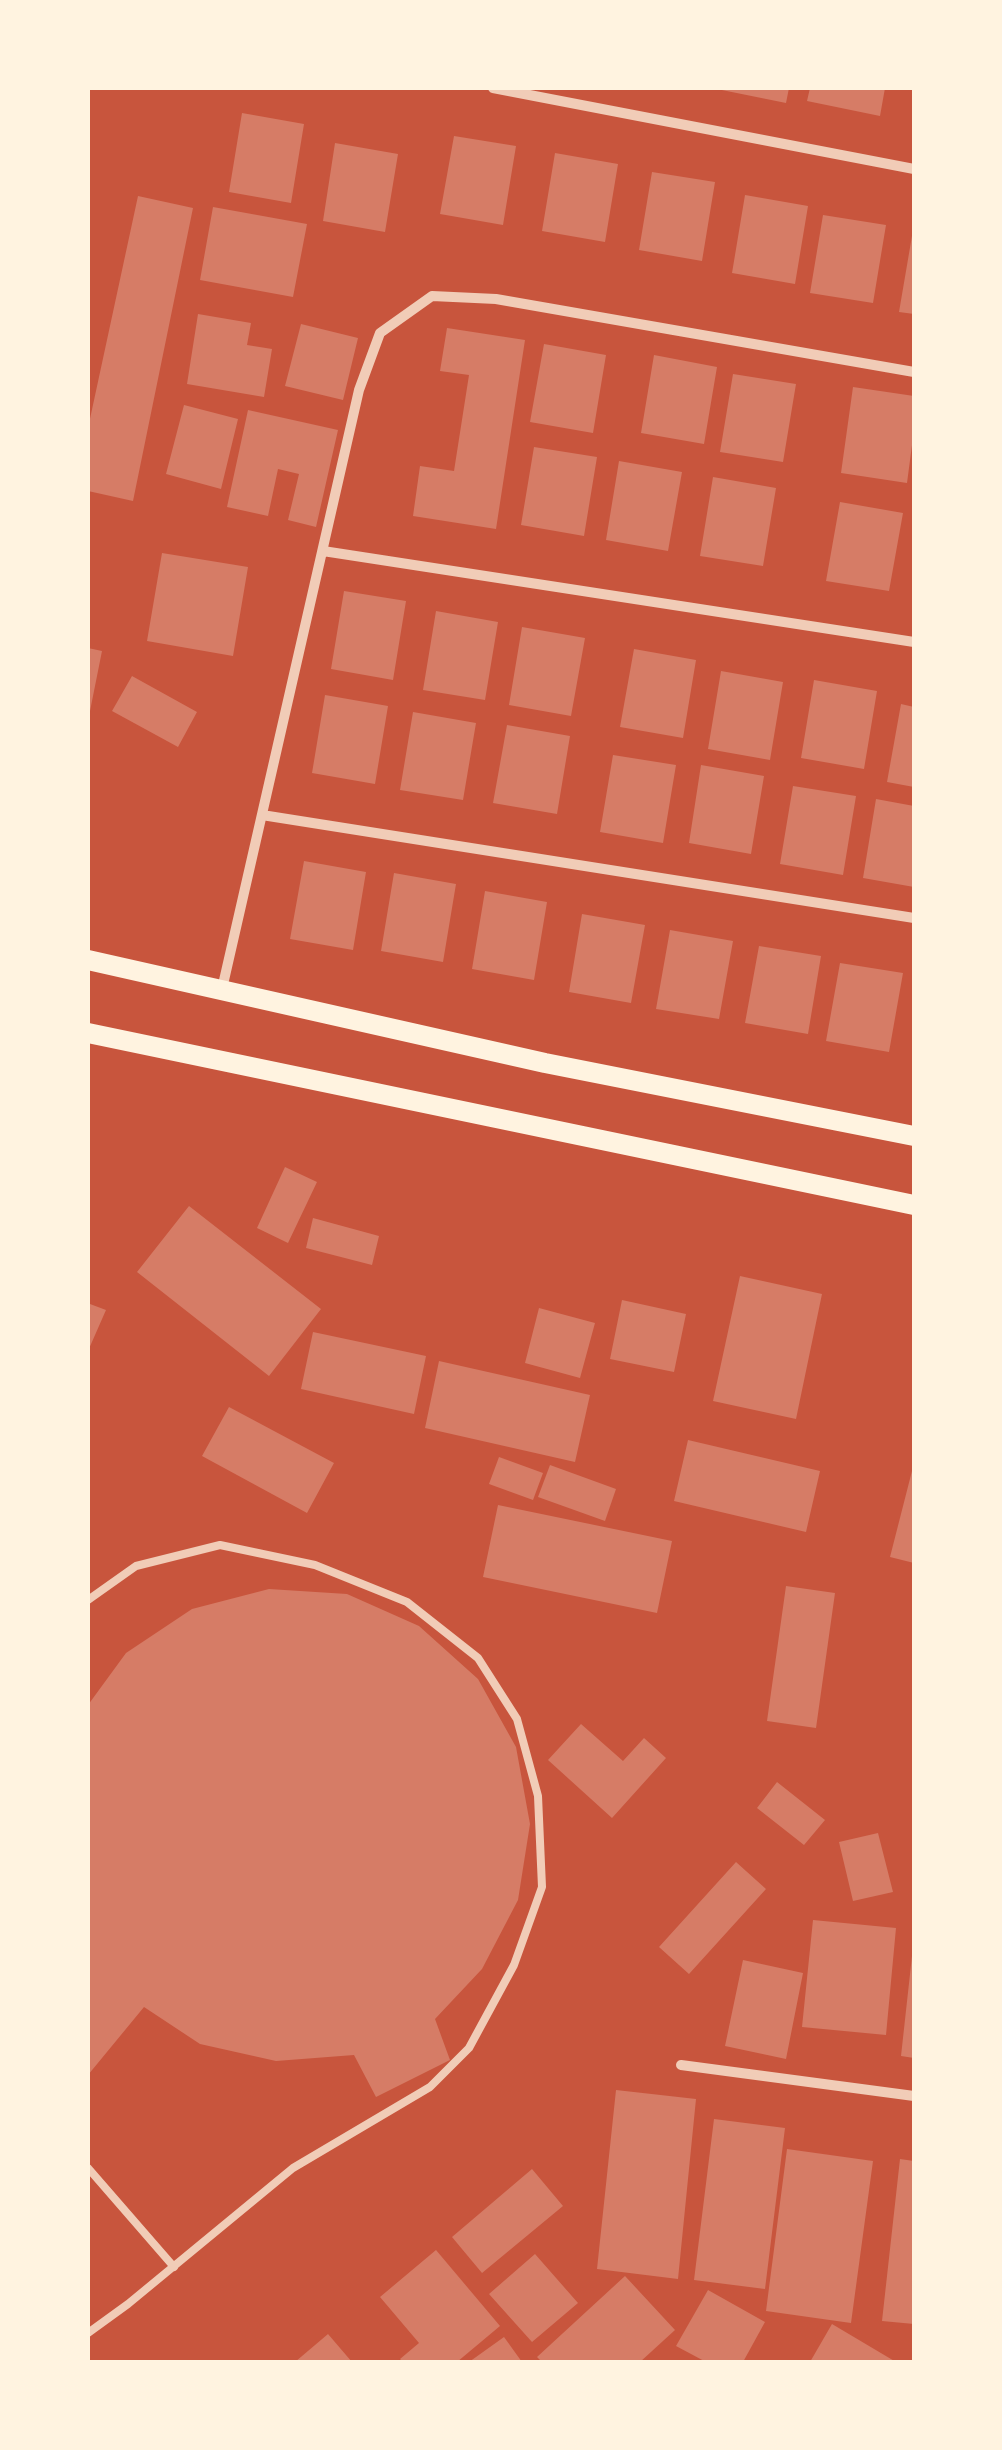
<!DOCTYPE html>
<html>
<head>
<meta charset="utf-8">
<style>
	body { margin:0 }
	#map { position:relative; width:1002px; height:2450px; overflow:hidden; background:#c8553d; font-family:"PT Sans Narrow",sans-serif }
	canvas { display:block }
	.frame { position:absolute; inset:0; border:90px solid #fff3e0; pointer-events:none }
</style>
</head>
<body>
<div id="map">
<canvas width="1002" height="2450"></canvas>
<div class="frame"></div>
</div>
<script>
const ctx = document.querySelector('canvas').getContext('2d');
ctx.lineJoin = 'round';
function fillPath(path, color) {
  ctx.fillStyle = color;
  ctx.fill(path, 'evenodd');
}
function stroke(path, color, width, dash) {
  ctx.strokeStyle = color;
  ctx.lineWidth = width;
  ctx.lineCap = dash ? 'butt' : 'round';
  ctx.setLineDash(dash || []);
  ctx.stroke(path);
}
fillPath(new Path2D(`
	M712 88H789L786 103Z
	M810 88H885L880 116 807 101Z
	M242 113 304 124 291 203 229 192Z
	M454 136 516 146 503 225 440 214Z
	M335 143 398 154 385 232 323 221Z
	M555 153 618 164 605 242 542 231Z
	M652 172 715 182 702 261 639 250Z
	M745 195 808 206 795 284 732 273Z
	M138 196 193 208 133 501 88 491V428Z
	M213 207 307 224 293 297 200 280Z
	M823 215 886 225 873 303 810 293Z
	M913 230 914 231V314L899 312Z
	M198 314 251 323 247 345 272 349 264 397 187 384Z
	M301 324 358 338 343 400 285 386Z
	M447 328 525 340 496 529 413 516 420 466 454 471 469 375 440 371Z
	M544 344 606 355 593 433 530 422Z
	M654 355 717 367 704 444 641 433Z
	M733 374 796 384 783 462 720 452Z
	M853 387 914 396V430L907 483 841 473Z
	M184 405 238 419 221 489 166 474Z
	M248 410 338 430 316 527 288 520 299 474 278 469 268 516 227 507Z
	M534 447 597 457 584 536 521 525Z
	M619 461 682 472 668 551 606 540Z
	M713 477 776 488 763 566 700 556Z
	M840 502 903 513 889 591 826 581Z
	M162 553 248 567 233 656 147 641Z
	M344 591 406 601 393 680 331 669Z
	M436 611 498 622 485 700 423 690Z
	M522 627 585 638 571 716 509 705Z
	M88 648 102 651 89 716H88Z
	M634 649 696 660 683 738 620 727Z
	M721 671 783 682 770 760 708 749Z
	M132 676 197 712 178 747 112 711Z
	M814 680 877 691 864 769 801 758Z
	M325 695 388 706 375 784 312 773Z
	M901 704 914 707V787L887 782Z
	M413 712 476 723 463 800 400 790Z
	M507 725 570 736 557 814 493 803Z
	M613 755 676 765 663 843 600 832Z
	M701 765 764 776 751 854 689 843Z
	M793 786 856 796 843 875 780 864Z
	M876 799 914 806V887L863 878Z
	M304 861 366 872 353 950 290 939Z
	M394 873 456 884 443 962 381 951Z
	M485 891 547 902 534 980 472 969Z
	M582 914 645 925 631 1003 569 992Z
	M670 930 733 941 719 1019 656 1009Z
	M759 946 821 956 808 1034 745 1023Z
	M840 963 903 973 889 1052 826 1041Z
	M285 1167 317 1182 288 1243 257 1228Z
	M189 1206 321 1309 269 1376 137 1272Z
	M313 1218 379 1236 372 1265 306 1248Z
	M740 1276 822 1294 796 1419 713 1401Z
	M622 1300 686 1314 674 1372 610 1359Z
	M90 1304 106 1310 88 1351V1310Z
	M539 1308 595 1323 580 1378 525 1363Z
	M313 1332 426 1356 414 1414 301 1389Z
	M439 1361 590 1395 575 1462 425 1428Z
	M229 1407 334 1463 307 1513 202 1456Z
	M688 1440 820 1471 806 1532 674 1501Z
	M499 1457 543 1473 533 1500 489 1484Z
	M550 1465 616 1489 605 1521 538 1497Z
	M913 1467 914 1468V1563L890 1557Z
	M498 1505 672 1541 657 1613 483 1577Z
	M786 1586 835 1593 816 1728 767 1721Z
	M269 1589 347 1594 419 1626 478 1679 516 1747 530 1824 518 1900 482 1969 435 2019 450 2060 376 2097 354 2055 276 2061 200 2044 144 2007 88 2075V1705L126 1653 192 1609Z
	M581 1724 623 1761 644 1738 666 1758 612 1818 548 1760Z
	M777 1782 825 1820 804 1845 757 1808Z
	M878 1833 893 1892 853 1901 839 1842Z
	M736 1862 766 1889 689 1974 659 1947Z
	M813 1920 896 1928 886 2035 802 2027Z
	M912 1956 914 1957V2058L901 2056Z
	M743 1960 803 1973 786 2059 725 2046Z
	M616 2090 696 2099 678 2279 597 2269Z
	M714 2119 785 2128 765 2289 694 2280Z
	M787 2149 873 2161 851 2323 766 2311Z
	M900 2159 914 2161V2324L882 2321Z
	M532 2169 563 2206 482 2273 452 2237Z
	M436 2250 500 2326 457 2362H403L400 2359 419 2343 380 2297Z
	M535 2254 578 2303 532 2342 489 2294Z
	M625 2276 675 2330 640 2362H542L537 2357Z
	M708 2290 765 2322 743 2362H706L676 2346Z
	M832 2324 896 2362H810Z
	M328 2334 352 2362H295Z
	M504 2337 522 2362H469Z`), '#d67c66');
stroke(new Path2D(`
	M88 1600 136 1566 220 1545 315 1565 407 1602 478 1658 517 1719 538 1796 542 1887 514 1965 469 2048 430 2087 293 2168 128 2304 88 2333
	M88 2168 174 2267`), '#f1ccb7', 8);
stroke(new Path2D(`
	M493 88 914 169
	M323 551 914 642
	M262 815 914 918
	M222 989 359 390 380 333 432 296 496 299 914 372
	M681 2065 914 2096`), '#f1ccb7', 10);
stroke(new Path2D(`
	M88 960 545 1063 914 1136
	M88 1033 914 1205`), '#fff3e0', 20);
</script>
</body>
</html>
